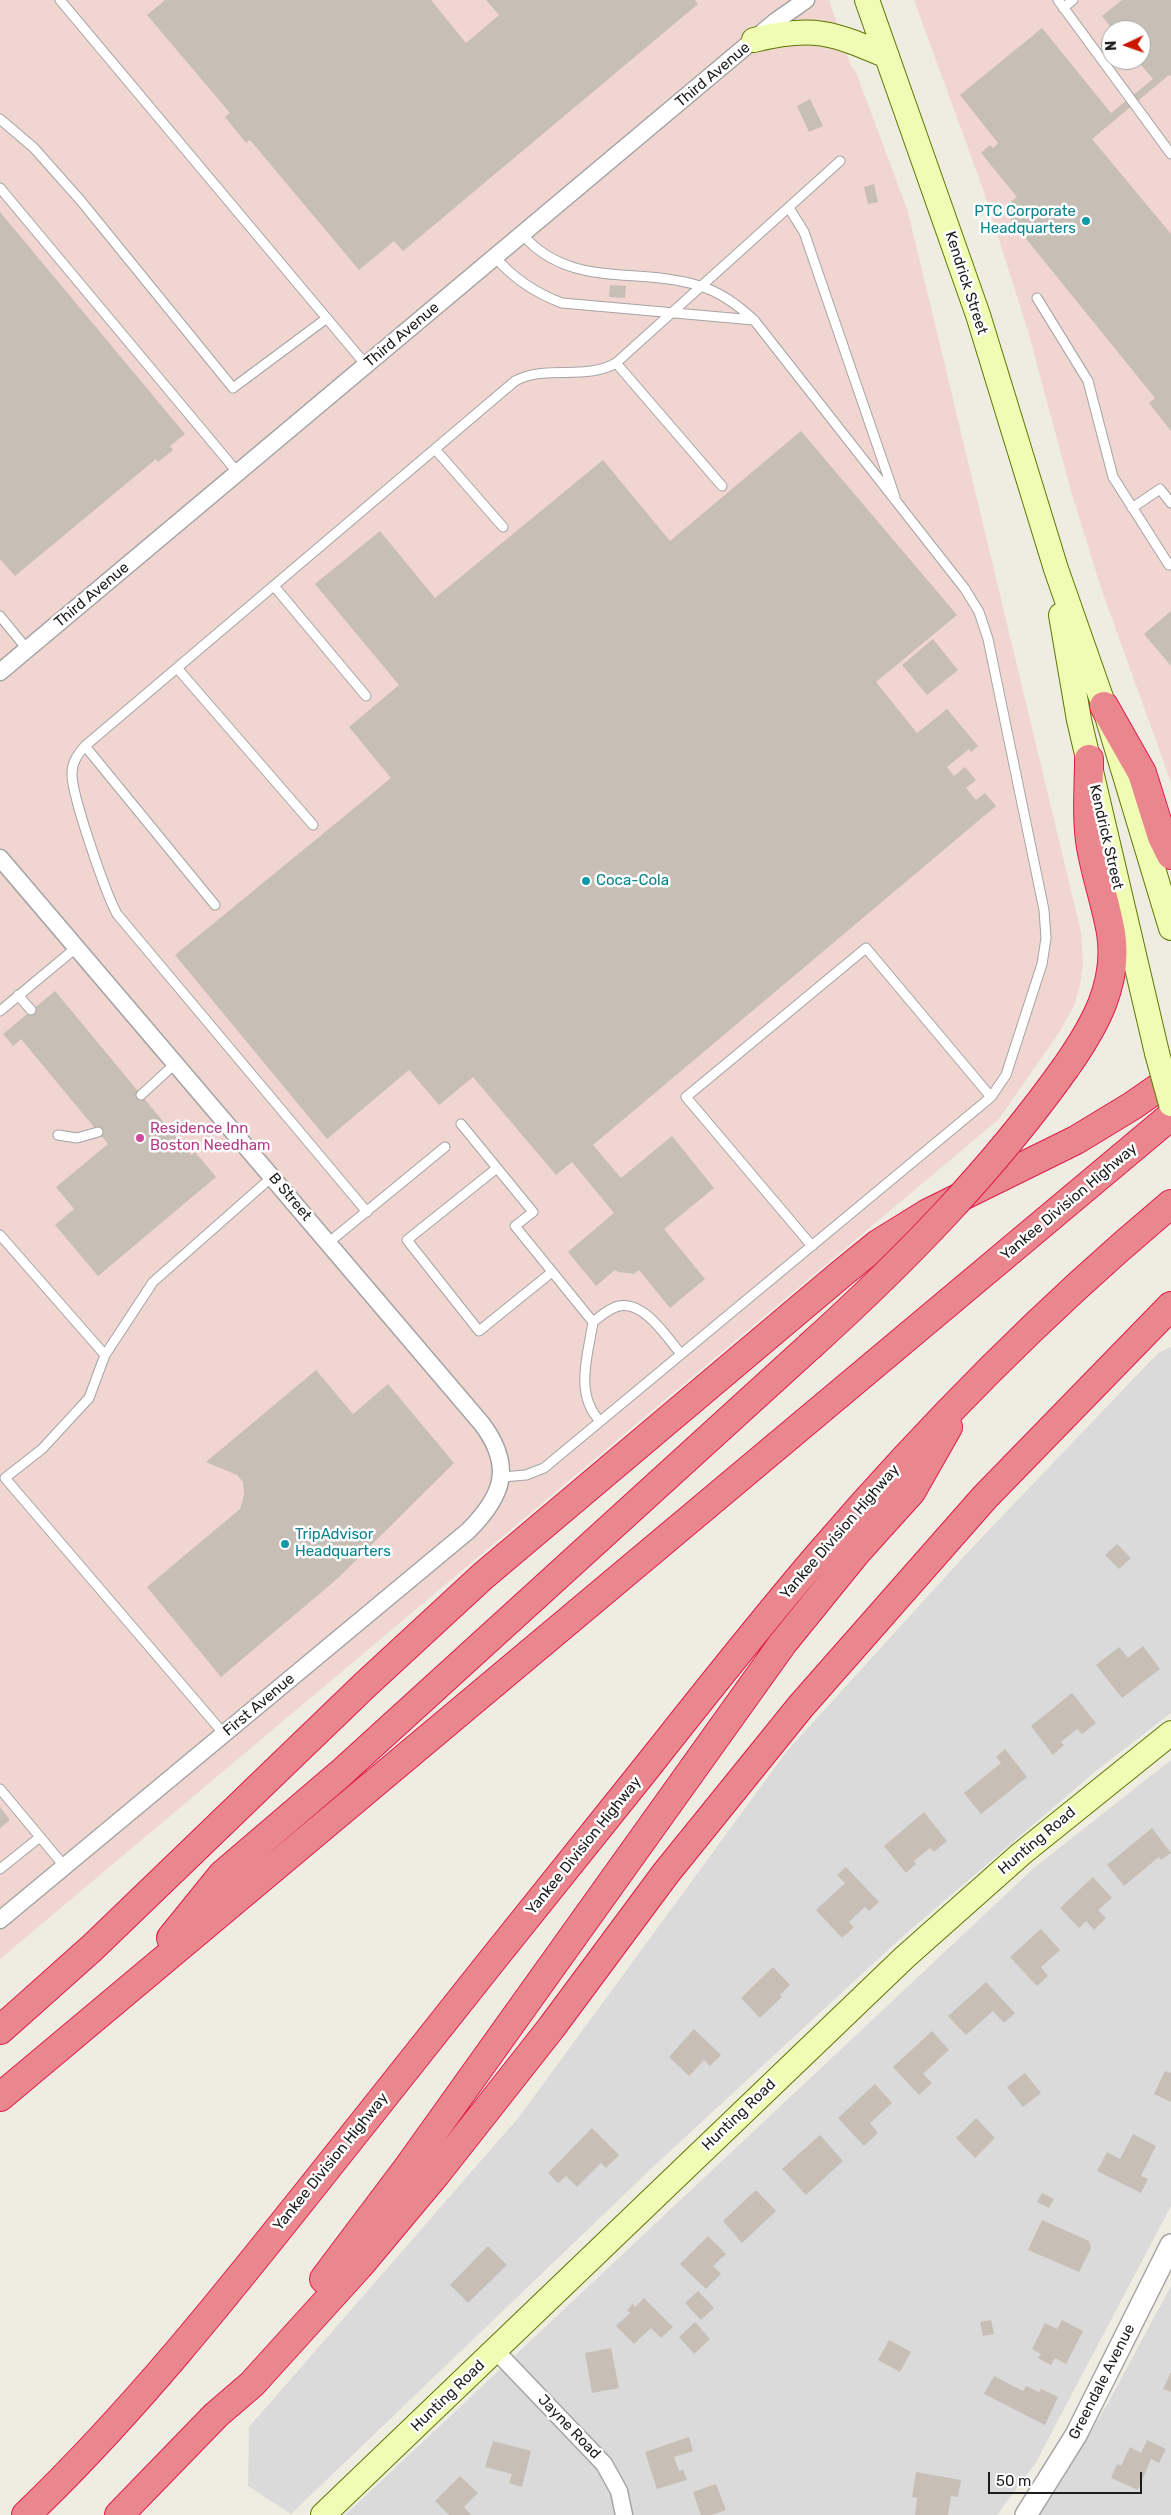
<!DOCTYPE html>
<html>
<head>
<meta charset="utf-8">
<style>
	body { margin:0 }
	#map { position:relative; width:1171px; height:2515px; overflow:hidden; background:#efece2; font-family:Rubik,sans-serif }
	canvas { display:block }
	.north { position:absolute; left:1101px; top:20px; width:50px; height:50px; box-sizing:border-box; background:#fff; border:1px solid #a5a5a5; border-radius:50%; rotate:267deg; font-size:14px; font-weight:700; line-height:20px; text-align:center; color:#1d1d1d }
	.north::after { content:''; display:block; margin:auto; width:18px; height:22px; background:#ca1700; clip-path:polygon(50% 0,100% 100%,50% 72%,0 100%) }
	.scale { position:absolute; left:988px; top:2472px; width:154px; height:22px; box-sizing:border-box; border:2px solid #1d1d1d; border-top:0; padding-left:6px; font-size:15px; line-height:18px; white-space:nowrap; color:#1d1d1d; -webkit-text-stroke:4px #fff; paint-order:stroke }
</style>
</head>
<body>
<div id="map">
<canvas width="1171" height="2515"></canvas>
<div class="north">N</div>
<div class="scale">50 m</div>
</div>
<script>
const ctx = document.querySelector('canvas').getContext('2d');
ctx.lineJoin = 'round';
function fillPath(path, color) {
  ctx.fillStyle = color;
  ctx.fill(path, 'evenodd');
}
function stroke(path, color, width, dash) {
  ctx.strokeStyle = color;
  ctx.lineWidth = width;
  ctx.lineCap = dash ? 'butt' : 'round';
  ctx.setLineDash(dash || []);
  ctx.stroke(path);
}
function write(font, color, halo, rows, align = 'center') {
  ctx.font = font + ' Rubik,sans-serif';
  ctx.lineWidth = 5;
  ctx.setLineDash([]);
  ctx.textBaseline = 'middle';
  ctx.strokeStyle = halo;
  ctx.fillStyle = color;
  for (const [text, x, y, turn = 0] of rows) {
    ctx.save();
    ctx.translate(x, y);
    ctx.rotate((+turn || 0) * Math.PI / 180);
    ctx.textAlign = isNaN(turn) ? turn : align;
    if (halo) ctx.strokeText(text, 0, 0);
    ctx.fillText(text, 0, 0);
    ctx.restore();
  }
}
fillPath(new Path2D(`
	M1171 1347V1713L1097 1770 902 1937 654 2166 291 2514 248 2486 249 2427 519 2117 787 1751 968 1552 1158 1353Z
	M1171 1760V2206L1035 2464 997 2515H345L1035 1867Z
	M1171 2286V2515H1040L1107 2405Z`), '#dbdada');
fillPath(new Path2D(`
	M0 0H829L851 66 856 72 908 212 1081 932 1083 964 1080 985 1074 1006 1060 1031 999 1119 0 1959Z
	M914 0H1171V782L1102 591 1071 491 1028 331 983 189ZM1111 30H1141V60H1111Z`), '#f1d5d0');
fillPath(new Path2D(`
	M165 0H431L466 43 499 15 486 0H695L698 4 403 251 394 241 359 270 250 140 246 143 225 117 230 113 147 15Z
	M1122 0H1171V76L1169 75 1092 139 1171 234V431L1149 403 1155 398 1002 209 1017 197 981 153 990 145 993 148 998 143 960 95 1042 28 1111 113 1153 79 1137 60H1141V30H1113L1102 16Z
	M810 99 823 126 809 132 797 106Z
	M874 184 878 202 868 204 864 187Z
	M0 212 185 434 170 446 173 450 158 462 156 459 15 576 0 559Z
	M610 285 626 286 625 298 609 297Z
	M801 431 957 615 876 682 917 733 947 709 978 746 971 752 969 749 947 767 954 776 965 767 976 780 966 788 976 800 985 793 996 806 593 1145 621 1178 672 1136 714 1188 664 1229 705 1279 670 1308 639 1270 634 1274 618 1272 615 1270 596 1286 568 1252 614 1213 572 1162 556 1175 473 1077 439 1105 409 1070 327 1139 175 955 391 778 349 727 399 685 315 584 380 531 435 598 603 460 670 541Z
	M1171 611V666L1144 634Z
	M933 639 958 670 927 695 902 665Z
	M55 991 191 1155 195 1152 216 1177 98 1276 55 1225 74 1209 56 1187 108 1144 21 1039 13 1046 3 1034Z
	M316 1370 353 1414 388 1384 454 1463 337 1579 221 1677 147 1587 240 1509 244 1495 243 1482 237 1475 206 1462Z
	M1117 1544 1131 1558 1119 1569 1105 1555Z
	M1143 1646 1160 1669 1122 1698 1096 1665 1119 1647 1128 1658Z
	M1072 1693 1096 1723 1082 1734 1077 1729 1061 1742 1064 1745 1053 1755 1031 1726Z
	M1005 1749 1027 1777 981 1814 964 1793 1001 1763 996 1757Z
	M0 1807 10 1820 0 1828Z
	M924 1812 947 1841 934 1852 930 1848 914 1861 916 1864 906 1873 884 1846Z
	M1152 1828 1171 1853 1161 1860 1159 1857 1124 1886 1107 1865Z
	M846 1867 879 1902 869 1911 865 1907 849 1922 854 1927 842 1938 816 1910 845 1883 837 1875Z
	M1093 1877 1112 1898 1098 1910 1106 1918 1094 1930 1086 1921 1079 1928 1060 1908Z
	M1041 1929 1060 1950 1041 1967 1048 1976 1037 1986 1010 1957Z
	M773 1967 790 1985 780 1995 782 1997 760 2018 741 1998Z
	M986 1982 1015 2013 1004 2023 993 2011 966 2035 948 2016Z
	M694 2029 721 2055 710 2066 704 2060 689 2076 669 2057Z
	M932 2031 949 2050 923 2074 932 2083 919 2095 893 2067Z
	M1165 2071 1171 2073V2102L1154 2094Z
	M1025 2073 1041 2093 1023 2107 1007 2087Z
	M875 2084 892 2103 870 2123 878 2133 864 2146 838 2118Z
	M976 2118 995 2138 975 2158 956 2138Z
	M592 2128 619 2155 606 2168 601 2163 577 2187 566 2176 558 2183 548 2173Z
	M1133 2134 1156 2146 1141 2176 1148 2179 1141 2193 1097 2171 1107 2152 1120 2159Z
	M820 2135 843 2161 806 2195 782 2169Z
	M756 2190 776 2211 742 2243 723 2221Z
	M1042 2193 1054 2199 1049 2208 1037 2202Z
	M1042 2220 1089 2241 1091 2248 1079 2272 1028 2250Z
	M708 2236 726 2254 713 2266 721 2274 706 2289 680 2264Z
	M488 2246 507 2265 468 2303 450 2285Z
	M698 2291 714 2308 701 2320 685 2303Z
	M644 2298 673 2327 661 2338 651 2328 634 2344 616 2326 630 2313 627 2310 633 2304 635 2307Z
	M991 2320 994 2334 983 2336 980 2322Z
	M1062 2320 1083 2331 1066 2364 1055 2358 1051 2365 1038 2358 1041 2354 1032 2349 1045 2323 1057 2329Z
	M695 2322 710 2339 694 2354 679 2337Z
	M889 2340 911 2352 900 2372 878 2360Z
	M611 2348 619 2388 592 2393 585 2353Z
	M1171 2372V2392L1163 2389Z
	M994 2376 1023 2391 1026 2386 1039 2392 1041 2389 1058 2397 1045 2425 984 2394Z
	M689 2437 693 2451 674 2457 679 2471 683 2470 687 2480 657 2489 645 2452Z
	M1147 2440 1166 2449 1159 2463 1151 2459 1138 2490 1111 2478 1117 2464 1121 2466 1130 2447 1141 2453Z
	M493 2441 531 2451 522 2487 509 2483 512 2474 485 2467Z
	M916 2472 961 2480 958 2497 951 2496 948 2515H915L917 2498 912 2497Z
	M460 2476 478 2493 464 2507 471 2515H449L435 2501Z
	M716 2484 726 2510 712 2515H701L693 2492Z`), '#c7bfb5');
const service = new Path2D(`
	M60 0 366 365
	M1058 0 1171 154
	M1063 8 1073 0
	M0 119 34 148 81 201 233 388 327 318
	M0 188 238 473
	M789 208 804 232 895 497
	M495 257C514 279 535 293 562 303L754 320
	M1037 298 1088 381 1113 477 1169 565 1171 563
	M616 363 722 486
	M435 449 503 527
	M1132 508 1160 489 1171 503
	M274 586 366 696
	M0 616 27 649
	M177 668 313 825
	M85 746 215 905
	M18 995 31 1010
	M0 1011 77 947
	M141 1095 176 1063
	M461 1124 533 1212 515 1226 593 1322
	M58 1135 77 1138 98 1132
	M497 1168 407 1240 479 1331 552 1272
	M367 1212 117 914C106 894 71 794 72 773 72 762 78 754 85 746L515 381C546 364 585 381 616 363L840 161
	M0 1235 105 1355 153 1282 272 1177
	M328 1243 445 1147
	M812 1246 686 1097 866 948 991 1097
	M105 1355 89 1398 42 1449 5 1478 224 1734
	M600 1421C574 1394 588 1355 593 1322 601 1316 609 1308 619 1306 645 1301 667 1338 681 1354
	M502 1477 526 1475 544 1468 991 1097 1006 1075 1042 964 1046 938 1044 910 988 639 979 612 965 589 754 320C739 306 720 292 700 286 637 266 570 290 522 234
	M0 1789 65 1867
	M0 1869 40 1837`);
const minor = new Path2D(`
	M0 672 776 21 806 0
	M0 858 482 1424C514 1467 503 1496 468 1531L0 1920
	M495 2350 604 2464 619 2491 624 2515`);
const tertiary = new Path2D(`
	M1026 2515 1076 2435 1171 2245`);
const secondary = new Path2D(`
	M867 0 978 315 1056 569 1104 706 1171 928
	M754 40C813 25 833 33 887 56
	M1061 615 1079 720 1157 1053
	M323 2515 905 1957 1021 1854 1171 1733`);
const motorway = new Path2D(`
	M1104 706 1142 773 1162 837 1171 855
	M1066 1067C1094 1027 1119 984 1111 933 1106 904 1096 876 1091 847 1086 819 1089 787 1089 759
	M171 1938 222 1875 340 1774 809 1347
	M0 2030 92 1948 365 1685 483 1576 841 1274 878 1244 928 1213 1076 1140 1132 1106 1171 1079
	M0 2097 1171 1116
	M324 2279 409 2166 783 1643 856 1553 911 1492 948 1427
	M26 2515C151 2395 255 2258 363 2123 457 2004 552 1885 647 1767 703 1696 759 1625 818 1556 926 1430 1043 1311 1171 1204
	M119 2515 216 2415 252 2384 359 2266 436 2174 551 2028 666 1873 801 1706 985 1497 1171 1306`);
stroke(service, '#a4a4a4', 11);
stroke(minor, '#a4a4a4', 19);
stroke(tertiary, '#a4a4a4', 24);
stroke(secondary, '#5d7800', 26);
stroke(motorway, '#e01c49', 30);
stroke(service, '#fff', 9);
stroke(minor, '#fff', 16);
stroke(tertiary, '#fff', 21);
stroke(secondary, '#f0fcb3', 24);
stroke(motorway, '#ea868d', 28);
const secondaryBridge = new Path2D(`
	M1157 1053 1171 1104`);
const motorwayBridge = new Path2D(`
	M809 1347C903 1262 992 1171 1066 1067`);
stroke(secondaryBridge, '#5d7800', 26, []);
stroke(motorwayBridge, '#e01c49', 30, []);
stroke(secondaryBridge, '#f0fcb3', 24);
stroke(motorwayBridge, '#ea868d', 28);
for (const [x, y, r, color] of [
	[1086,221,5,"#0f9aa8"],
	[586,881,5,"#0f9aa8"],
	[140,1138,5,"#d1479c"],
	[285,1544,5,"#0f9aa8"]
]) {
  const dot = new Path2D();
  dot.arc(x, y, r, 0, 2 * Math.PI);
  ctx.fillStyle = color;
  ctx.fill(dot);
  stroke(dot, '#fff', 2);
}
write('15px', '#1d1d1d', '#fff', [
	["Third Avenue",713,75,-40],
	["Kendrick Street",966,283,72],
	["Third Avenue",402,335,-40],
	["Third Avenue",92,595,-40],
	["Kendrick Street",1106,837,77],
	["B Street",290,1197,50],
	["Yankee Division Highway",1069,1202,-40],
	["Yankee Division Highway",840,1532,-49],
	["First Avenue",259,1705,-40],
	["Hunting Road",1037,1841,-40],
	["Yankee Division Highway",584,1846,-51],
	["Hunting Road",739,2115,-44],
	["Yankee Division Highway",331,2162,-51],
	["Greendale Avenue",1102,2382,-63],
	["Hunting Road",448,2396,-44],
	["Jayne Road",569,2427,46]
]);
write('15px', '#0d838f', '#fff', [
	["PTC Corporate",1076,212,"right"],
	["Headquarters",1076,229,"right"],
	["Coca-Cola",596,881],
	["TripAdvisor",295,1535],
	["Headquarters",295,1552]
], 'left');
write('15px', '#b23c85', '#fff', [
	["Residence Inn",150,1129],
	["Boston Needham",150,1146]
], 'left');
</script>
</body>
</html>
